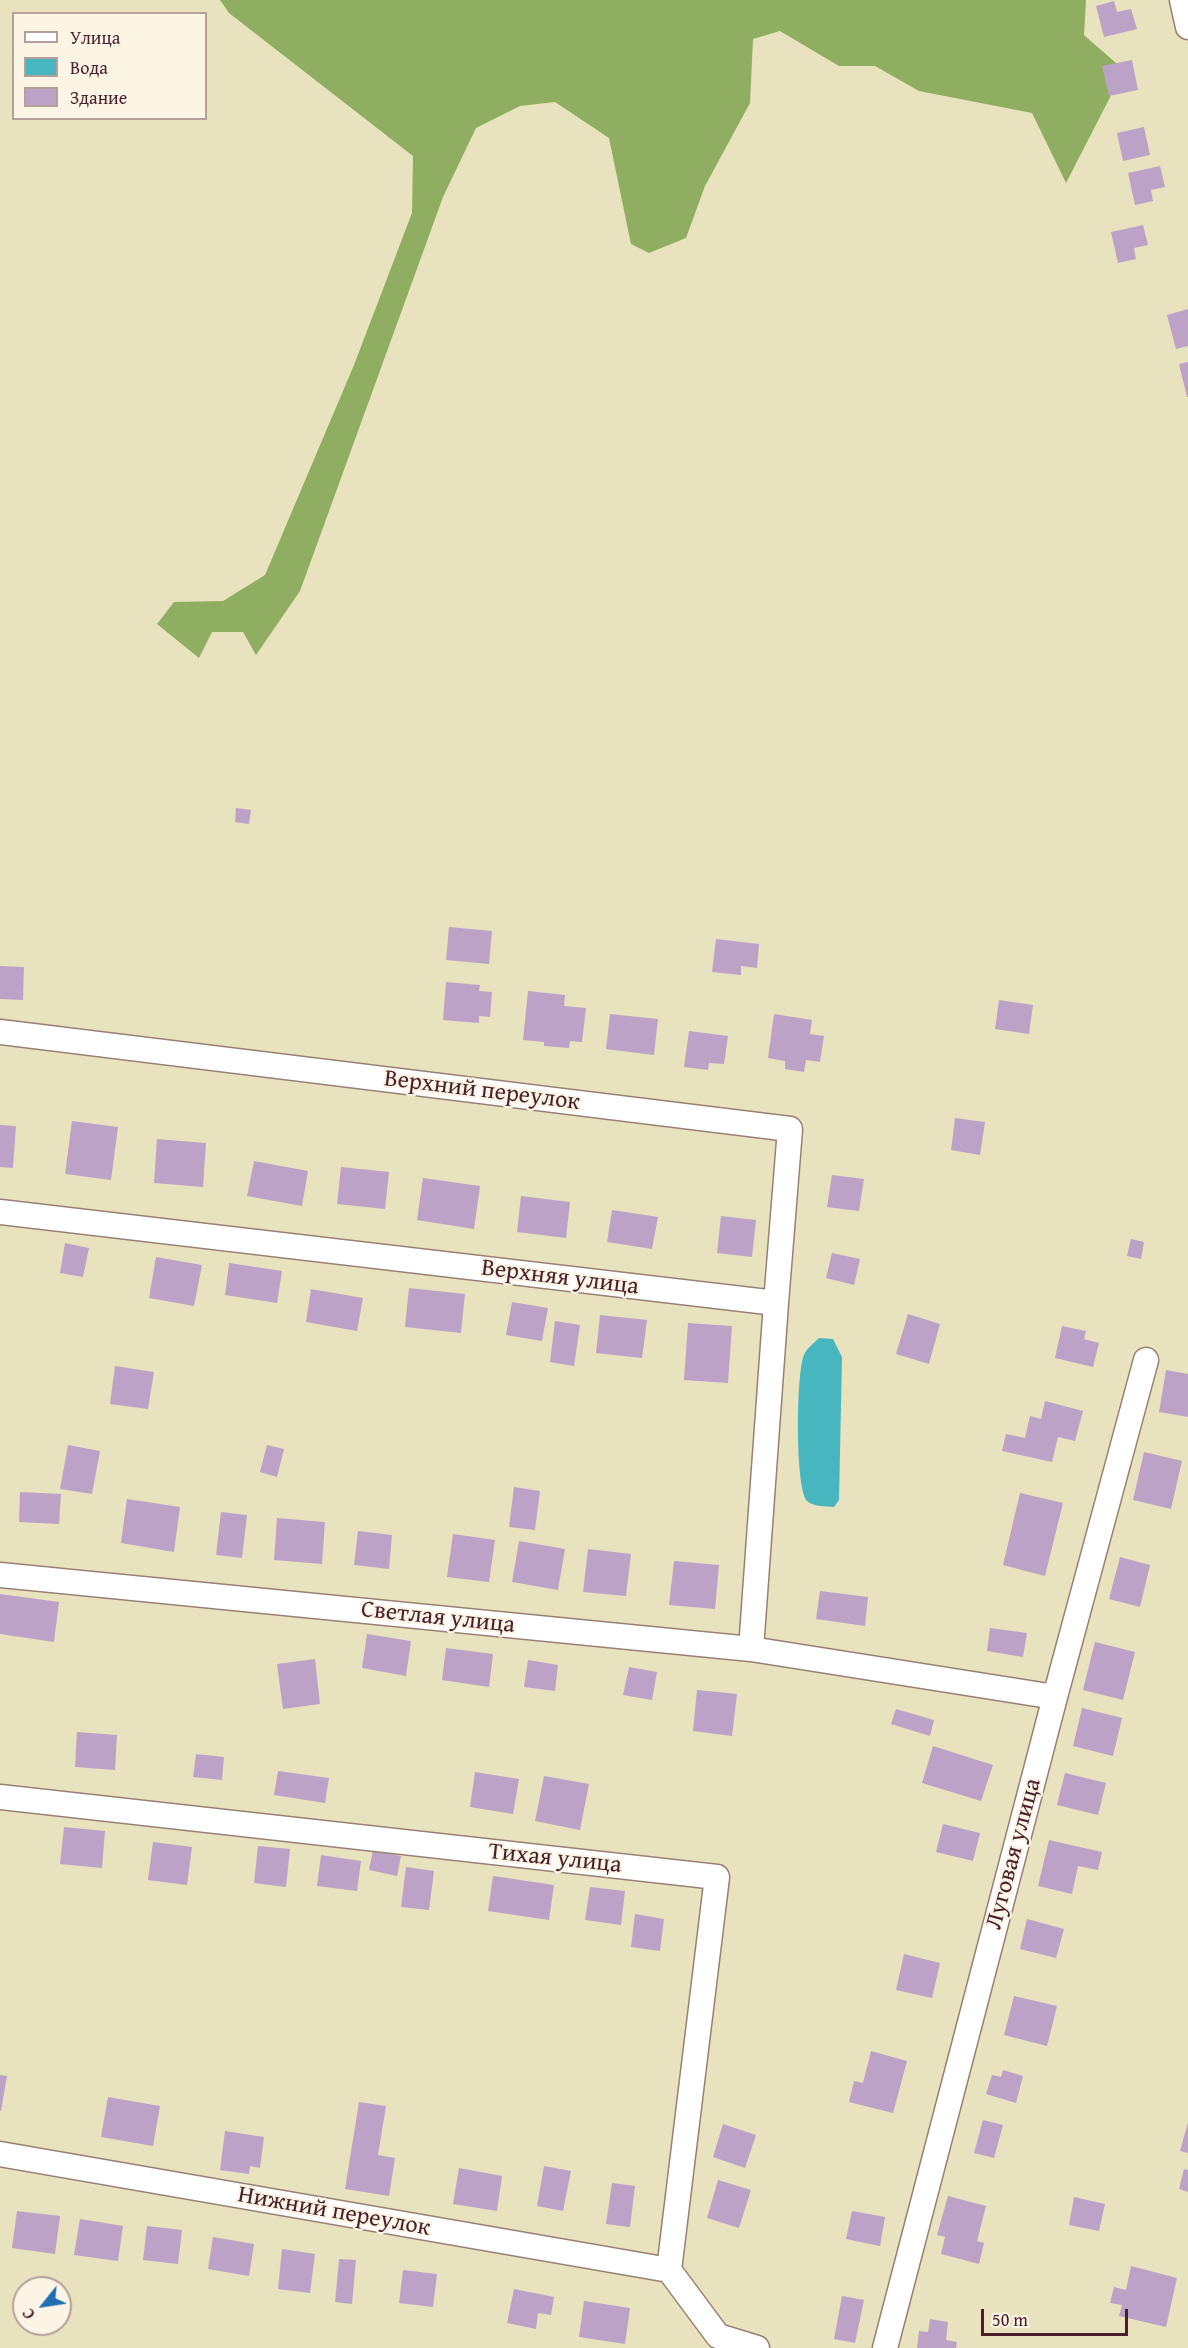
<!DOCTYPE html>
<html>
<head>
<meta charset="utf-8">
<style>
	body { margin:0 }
	#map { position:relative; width:1188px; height:2348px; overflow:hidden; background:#e9e2be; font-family:"Gentium Book Plus",serif }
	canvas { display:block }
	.legend { position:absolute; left:12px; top:12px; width:195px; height:108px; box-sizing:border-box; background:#fcf5e5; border:2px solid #b59f9b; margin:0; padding:8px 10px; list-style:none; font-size:18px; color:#4a1f2b }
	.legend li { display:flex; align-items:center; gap:12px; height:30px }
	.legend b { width:30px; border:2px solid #b59f9b }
	.north { position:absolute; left:12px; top:2276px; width:60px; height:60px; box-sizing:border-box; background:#fcf5e5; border:2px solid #b59f9b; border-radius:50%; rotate:240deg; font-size:16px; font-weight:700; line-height:24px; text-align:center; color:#4a1f2b }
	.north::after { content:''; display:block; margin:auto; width:21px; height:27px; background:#1f6fb2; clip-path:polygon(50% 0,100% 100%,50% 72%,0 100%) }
	.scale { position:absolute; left:981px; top:2309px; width:147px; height:27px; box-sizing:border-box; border:3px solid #4a1f2b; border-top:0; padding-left:8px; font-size:18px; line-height:21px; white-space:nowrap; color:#4a1f2b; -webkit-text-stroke:4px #fcf5e5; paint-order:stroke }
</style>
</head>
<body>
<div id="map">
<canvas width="1188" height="2348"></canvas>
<ul class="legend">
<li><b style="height:8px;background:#fff"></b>Улица</li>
<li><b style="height:16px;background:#47b6be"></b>Вода</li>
<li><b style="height:16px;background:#bda2c7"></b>Здание</li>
</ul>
<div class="north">С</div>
<div class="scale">50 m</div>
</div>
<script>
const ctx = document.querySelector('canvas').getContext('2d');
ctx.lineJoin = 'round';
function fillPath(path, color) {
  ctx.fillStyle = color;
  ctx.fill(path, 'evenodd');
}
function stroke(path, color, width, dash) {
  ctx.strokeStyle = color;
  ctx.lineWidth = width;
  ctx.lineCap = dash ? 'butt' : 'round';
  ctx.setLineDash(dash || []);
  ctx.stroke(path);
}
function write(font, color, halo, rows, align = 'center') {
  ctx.font = font + ' "Gentium Book Plus",serif';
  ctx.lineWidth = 4.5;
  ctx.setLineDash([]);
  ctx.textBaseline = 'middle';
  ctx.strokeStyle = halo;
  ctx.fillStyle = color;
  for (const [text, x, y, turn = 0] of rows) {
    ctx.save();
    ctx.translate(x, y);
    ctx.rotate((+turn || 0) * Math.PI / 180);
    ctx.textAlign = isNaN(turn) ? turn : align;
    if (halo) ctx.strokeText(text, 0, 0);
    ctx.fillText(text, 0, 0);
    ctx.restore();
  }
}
fillPath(new Path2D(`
	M220 0H1086L1084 35 1124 70 1066 183 1032 113 919 91 875 66H839L780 31 753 39 750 103 705 186 686 238 649 253 631 244 609 138 555 102 520 106 476 128 443 197 300 591 256 655 243 632H212L199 658 157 624 174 602 223 601 265 575 354 365 412 213 413 156 229 13Z`), '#8fae62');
fillPath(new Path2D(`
	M819 1338 833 1339 842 1357 839 1500 834 1507C825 1506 814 1507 807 1501 795 1488 796 1372 804 1355 806 1349 814 1343 819 1338Z`), '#47b6be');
fillPath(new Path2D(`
	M1114 1 1117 12 1131 9 1137 29 1104 37 1096 6Z
	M1132 60 1138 90 1109 96 1102 66Z
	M1144 127 1150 155 1123 161 1117 133Z
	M1160 166 1165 187 1151 190 1153 201 1135 205 1128 173Z
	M1143 225 1148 245 1134 248 1136 259 1118 263 1111 232Z
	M1188 309V346L1176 349 1167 315Z
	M1188 362V397H1187L1179 364Z
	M236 808 251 810 249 824 235 822Z
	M449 927 492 931 489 964 446 960Z
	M716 939 759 944 757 968 741 966V975L712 972Z
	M0 966 24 967 23 1000 0 999Z
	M446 982 480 985 479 991 492 992 490 1017 479 1016V1023L443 1020Z
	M528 991 565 995 564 1006 586 1008 582 1042 570 1041 569 1048 544 1046V1042L523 1040Z
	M999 1000 1033 1005 1029 1034 995 1029Z
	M610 1014 658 1019 654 1055 606 1049Z
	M774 1014 812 1020 810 1034 824 1036 820 1062 806 1060 804 1072 785 1069V1061L768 1058Z
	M689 1031 728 1036 724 1064 709 1063 708 1070 684 1067Z
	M955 1118 985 1122 980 1155 951 1150Z
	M72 1121 118 1127 111 1180 65 1174Z
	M0 1125 16 1126 13 1168 0 1167Z
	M157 1139 206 1143 203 1187 154 1183Z
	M254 1161 308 1171 302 1206 247 1196Z
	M341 1167 389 1172 385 1209 337 1204Z
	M832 1175 864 1179 859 1211 827 1207Z
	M423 1178 480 1186 474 1229 417 1220Z
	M521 1196 570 1202 566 1238 517 1232Z
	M612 1210 658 1217 652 1249 607 1242Z
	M721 1216 756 1220 752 1257 717 1253Z
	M1131 1239 1144 1242 1141 1259 1127 1256Z
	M65 1243 89 1248 83 1277 60 1273Z
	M832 1253 860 1259 854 1285 826 1278Z
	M156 1257 202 1265 194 1306 149 1298Z
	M229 1263 282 1271 277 1303 225 1295Z
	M409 1288 465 1294 461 1333 405 1327Z
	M311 1289 363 1298 357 1331 306 1322Z
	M512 1302 548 1308 542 1341 506 1335Z
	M908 1314 940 1324 929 1364 896 1354Z
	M600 1315 647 1320 642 1358 596 1353Z
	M555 1321 580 1325 574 1366 550 1362Z
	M688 1323 732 1326 728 1383 684 1380Z
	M1062 1326 1086 1331 1084 1339 1099 1343 1093 1367 1055 1358Z
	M115 1366 154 1372 148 1409 110 1404Z
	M1166 1370 1188 1374V1417L1159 1412Z
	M1045 1401 1083 1411 1075 1441 1058 1437 1052 1462 1002 1451 1006 1434 1025 1438 1030 1416 1041 1419Z
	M68 1445 100 1451 92 1494 60 1489Z
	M267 1445 284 1449 277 1477 260 1472Z
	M1144 1452 1182 1461 1171 1509 1133 1500Z
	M514 1487 540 1491 535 1530 509 1527Z
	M20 1492 61 1494 59 1524 19 1522Z
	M1020 1493 1063 1503 1045 1576 1003 1565Z
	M127 1499 180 1507 174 1552 121 1543Z
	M221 1512 247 1515 242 1558 216 1555Z
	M277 1518 325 1522 322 1564 274 1560Z
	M358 1531 392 1535 389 1569 354 1565Z
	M453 1534 495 1540 489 1582 447 1577Z
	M519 1541 565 1549 558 1590 512 1582Z
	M588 1549 631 1554 626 1596 583 1592Z
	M1120 1557 1150 1565 1140 1607 1109 1599Z
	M674 1561 719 1565 715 1609 669 1605Z
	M820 1591 868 1597 865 1626 816 1619Z
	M0 1594 59 1602 54 1642 0 1634Z
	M990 1628 1027 1633 1023 1657 987 1651Z
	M367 1634 411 1641 406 1676 362 1668Z
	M1095 1642 1135 1652 1123 1700 1083 1690Z
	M446 1648 493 1654 489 1687 442 1680Z
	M315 1659 320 1704 283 1709 277 1664Z
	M528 1660 558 1665 555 1691 524 1687Z
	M629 1667 657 1672 652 1700 623 1695Z
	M697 1690 737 1694 732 1736 693 1731Z
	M1082 1708 1122 1718 1113 1756 1073 1746Z
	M896 1709 934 1720 930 1736 891 1724Z
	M77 1732 117 1735 115 1770 75 1767Z
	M933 1746 993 1765 981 1801 922 1783Z
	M196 1754 224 1757 222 1780 193 1777Z
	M278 1771 329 1778 325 1803 274 1795Z
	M475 1772 519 1779 513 1814 470 1807Z
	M1065 1773 1106 1783 1098 1815 1057 1805Z
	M544 1776 589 1784 580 1830 535 1821Z
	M943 1824 980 1833 973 1861 936 1852Z
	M64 1827 105 1831 102 1868 60 1864Z
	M1049 1840 1102 1852 1098 1870 1078 1866 1072 1894 1038 1886Z
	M153 1842 192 1847 187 1885 148 1880Z
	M258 1846 290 1849 286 1887 254 1883Z
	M373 1850 401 1856 397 1876 369 1870Z
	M321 1855 361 1861 357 1891 317 1886Z
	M406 1867 434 1871 429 1910 401 1907Z
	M493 1876 554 1885 549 1920 488 1911Z
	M590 1887 625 1891 621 1925 585 1920Z
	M635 1914 664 1919 660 1951 631 1947Z
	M1027 1919 1064 1929 1056 1958 1020 1949Z
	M904 1954 940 1963 932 1998 896 1990Z
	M1014 1996 1057 2006 1047 2046 1004 2035Z
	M871 2051 907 2061 893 2113 849 2102 854 2081 863 2083Z
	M1003 2070 1023 2076 1016 2103 986 2094 992 2075 1001 2077Z
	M0 2075 7 2076 1 2111H0Z
	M108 2097 160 2106 153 2146 101 2137Z
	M359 2102 386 2106 378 2155 395 2158 389 2196 345 2189Z
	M983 2120 1003 2125 994 2158 974 2153Z
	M1188 2122V2153L1180 2151Z
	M723 2124 756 2135 745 2168 713 2157Z
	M225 2131 264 2137 260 2168 250 2166 249 2174 220 2170Z
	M544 2166 571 2171 563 2211 537 2206Z
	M459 2168 502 2176 497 2211 453 2204Z
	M1184 2169 1188 2170V2192L1179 2189Z
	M718 2180 751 2190 739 2228 707 2218Z
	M612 2183 635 2186 630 2227 606 2224Z
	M948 2196 986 2206 977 2241 984 2243 979 2264 941 2254 945 2237 937 2235Z
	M1074 2197 1105 2204 1099 2231 1069 2225Z
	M17 2211 60 2216 55 2254 12 2248Z
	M852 2211 885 2217 880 2246 846 2239Z
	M80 2219 123 2226 118 2261 74 2255Z
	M147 2226 182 2230 178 2264 143 2260Z
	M213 2237 254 2244 249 2276 208 2269Z
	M282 2249 315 2254 310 2293 278 2289Z
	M339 2259 356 2260 352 2304 335 2302Z
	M1131 2266 1177 2278 1166 2327 1119 2316 1122 2305 1110 2303 1114 2287 1126 2290Z
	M403 2270 437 2274 433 2307 399 2303Z
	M514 2289 554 2297 551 2315 538 2313 536 2329 507 2323Z
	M842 2296 864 2300 855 2343 834 2339Z
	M584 2301 630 2308 625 2344 579 2337Z
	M930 2319 948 2322 946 2340 957 2342 956 2348H917L919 2331 928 2332Z`), '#bda2c7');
const street = new Path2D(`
	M1182 0 1188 27
	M0 1032 790 1129 776 1303
	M0 1212 776 1303 751 1649
	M0 1575 751 1649 1055 1697
	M0 1797 717 1877 669 2270
	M0 2154 669 2270
	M669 2270 718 2336 757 2348
	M885 2348 1055 1697 1146 1360`);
stroke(street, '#9a8074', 27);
stroke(street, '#fff', 24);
write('24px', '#4a1f2b', '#fcf5e5', [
	["Верхний переулок",482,1091,7],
	["Верхняя улица",560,1278,7],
	["Светлая улица",438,1618,6],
	["Луговая улица",1014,1854,-75],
	["Тихая улица",555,1859,6],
	["Нижний переулок",334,2212,10]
]);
</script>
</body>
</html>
